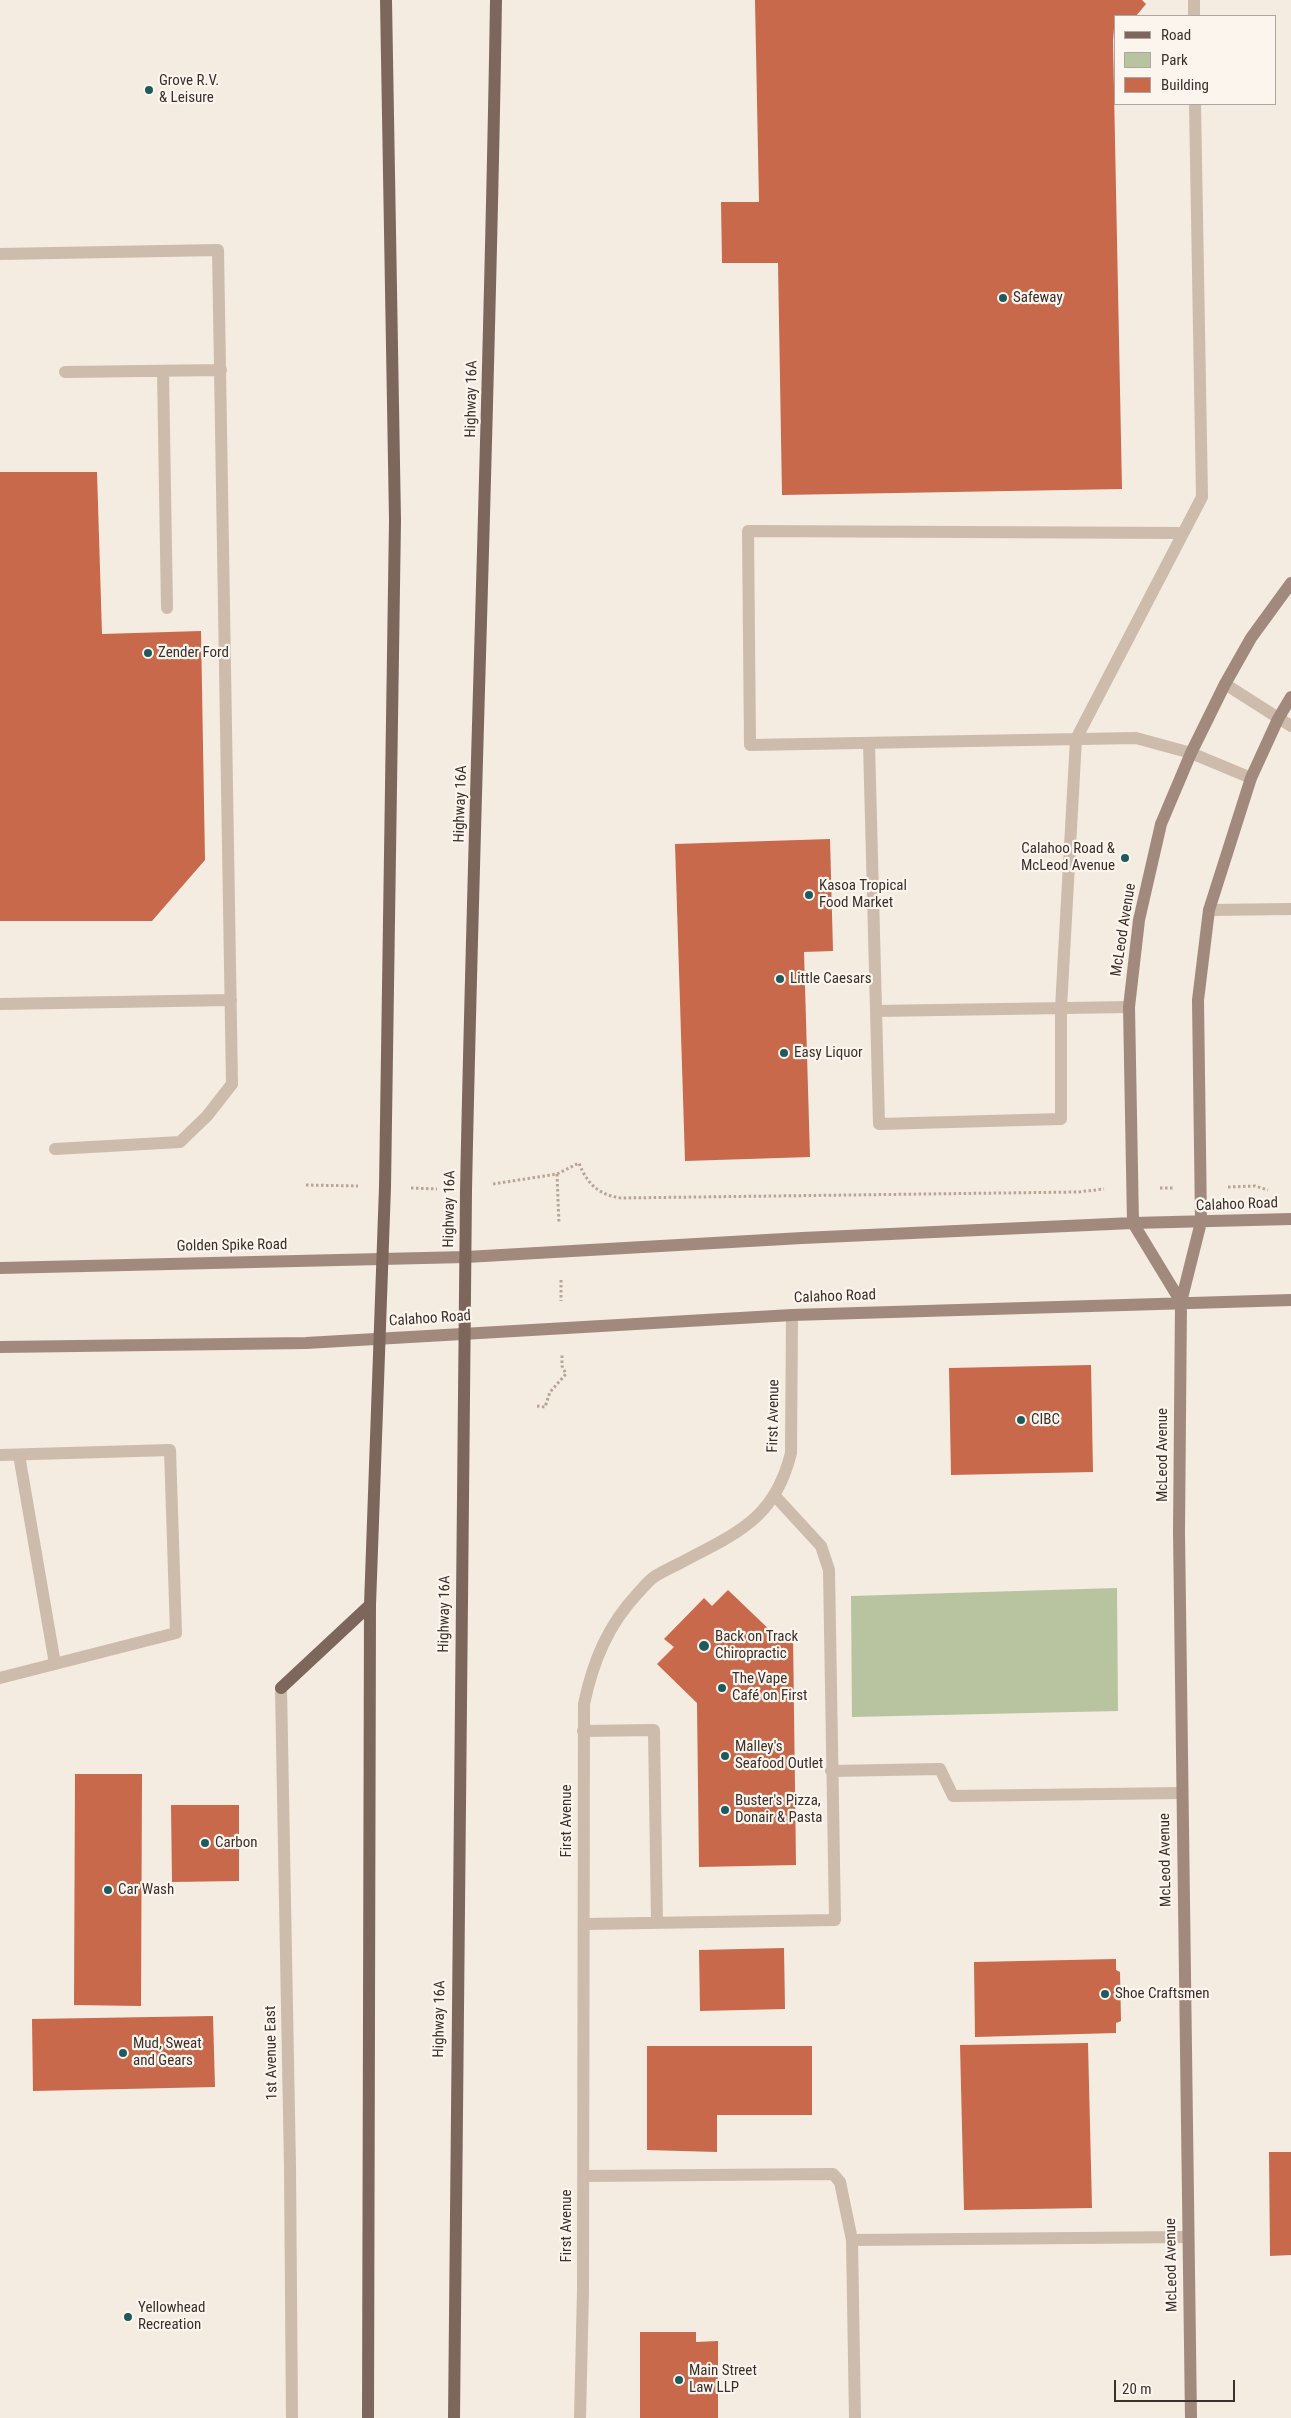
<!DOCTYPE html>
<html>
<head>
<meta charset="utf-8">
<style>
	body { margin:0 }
	#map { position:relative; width:1291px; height:2418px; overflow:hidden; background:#f4ebe1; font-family:"Roboto Condensed",sans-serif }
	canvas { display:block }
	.legend { position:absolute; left:1114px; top:15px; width:162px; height:90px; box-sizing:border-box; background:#fbf5ee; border:1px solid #aea6a0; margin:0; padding:6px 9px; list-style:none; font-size:15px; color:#3b302b }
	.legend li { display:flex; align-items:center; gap:10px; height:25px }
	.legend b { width:25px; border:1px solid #aea6a0 }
	.scale { position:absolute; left:1114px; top:2380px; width:121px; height:22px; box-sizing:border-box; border:2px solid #3b302b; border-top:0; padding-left:6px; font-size:15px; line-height:18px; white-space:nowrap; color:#3b302b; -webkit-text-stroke:4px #fbf5ee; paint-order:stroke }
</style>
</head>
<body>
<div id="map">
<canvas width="1291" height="2418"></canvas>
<ul class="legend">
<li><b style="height:6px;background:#7d675c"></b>Road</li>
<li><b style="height:14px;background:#b8c4a0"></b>Park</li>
<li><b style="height:14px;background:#c8694b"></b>Building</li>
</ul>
<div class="scale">20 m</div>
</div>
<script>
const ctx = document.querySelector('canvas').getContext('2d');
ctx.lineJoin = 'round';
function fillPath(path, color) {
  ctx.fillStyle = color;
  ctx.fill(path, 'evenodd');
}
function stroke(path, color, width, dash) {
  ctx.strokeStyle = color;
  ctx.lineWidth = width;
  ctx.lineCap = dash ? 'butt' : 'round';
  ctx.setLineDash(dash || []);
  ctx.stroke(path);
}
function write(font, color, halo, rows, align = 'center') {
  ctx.font = font + ' "Roboto Condensed",sans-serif';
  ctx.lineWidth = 4.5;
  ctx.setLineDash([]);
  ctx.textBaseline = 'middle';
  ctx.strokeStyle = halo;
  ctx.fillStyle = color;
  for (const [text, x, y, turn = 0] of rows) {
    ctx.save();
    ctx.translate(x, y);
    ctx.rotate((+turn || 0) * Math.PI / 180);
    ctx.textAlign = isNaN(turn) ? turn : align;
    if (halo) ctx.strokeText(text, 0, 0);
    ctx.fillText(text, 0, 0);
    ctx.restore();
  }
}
fillPath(new Path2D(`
	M1117 1588 1118 1711 852 1717 851 1596Z`), '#b8c4a0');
fillPath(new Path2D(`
	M755 0H1142L1146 4 1136 16H1115L1113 41 1122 489 782 495 778 263H722L721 202H759Z
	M0 472H97L102 634 201 631 205 860 152 921H0Z
	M830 839 833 951 804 952 810 1157 685 1161 675 844Z
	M1091 1365 1093 1472 951 1475 949 1368Z
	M728 1590 776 1636 793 1634 796 1865 699 1867 697 1703 657 1664 674 1647 664 1639 704 1598 712 1606Z
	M75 1774H142L141 2006 74 2005Z
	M171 1805H239V1881L172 1882Z
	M784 1948 785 2009 700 2011 699 1950Z
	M1116 1959V1970L1120 1972 1121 2021 1116 2023V2033L975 2037 974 1962Z
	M213 2016 215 2087 33 2091 32 2019Z
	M1088 2043 1092 2208 964 2210 960 2045Z
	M647 2046H812V2115H717V2152L647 2150Z
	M1269 2152H1291V2255L1270 2256Z
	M640 2332H696V2342L718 2341V2418H640Z`), '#c8694b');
stroke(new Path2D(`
	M557 1174 559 1224
	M493 1184 557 1174 579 1163C587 1184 599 1195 621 1198L1078 1192 1104 1189
	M306 1185 358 1186
	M1228 1187 1255 1186 1268 1190
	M411 1188 437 1189
	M1160 1188H1174
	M561 1280V1301
	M537 1406 545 1407 550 1392 566 1374 562 1366V1355`), '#b9a596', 3, [2.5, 2.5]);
stroke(new Path2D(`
	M1194 0V16
	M0 254 218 250 232 1084 207 1116 180 1142 55 1149
	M163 371 167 608
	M65 372 221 370
	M1183 533 748 531 750 745 1136 738 1191 753 1251 778
	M1225 684 1291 726
	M869 743 879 1124 1061 1119V1008L1076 739 1202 497 1195 104
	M1209 910 1291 909
	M0 1004 231 1000
	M876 1011 1129 1007
	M0 1455 170 1450 176 1633 0 1678
	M19 1455 55 1664
	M583 1731 654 1730 657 1923
	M831 1771 940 1769 953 1796 1182 1793
	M584 1924 835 1920 829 1570 821 1546 775 1496
	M584 2176 833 2174 840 2182 852 2240
	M855 2418 852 2240 1188 2237`), '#cdbbac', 12);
stroke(new Path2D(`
	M281 1688 290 2167 292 2418
	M580 2418 583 2291 584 1704C593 1661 608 1625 638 1593 643 1588 648 1581 654 1577 663 1571 675 1566 684 1561 739 1532 775 1518 791 1453L792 1315`), '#cdbbac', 12);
stroke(new Path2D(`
	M0 1268 466 1257 802 1238 1133 1223 1291 1219
	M1181 1302 1133 1223 1129 1007 1139 920 1161 824 1191 753 1225 684 1251 638 1291 583
	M0 1347 306 1343 792 1315 1291 1300
	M1191 2418 1179 1532 1181 1302 1201 1222 1198 1000 1209 910 1251 778 1278 719 1291 697`), '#a18a7d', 12);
stroke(new Path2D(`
	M281 1688 370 1605
	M368 2418 370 1605 385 1187 395 520 386 0
	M454 2418C455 2009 459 1600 466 1191 474 794 490 397 496 0`), '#7d675c', 12);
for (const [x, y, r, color] of [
	[149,90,5,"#1f5a5e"],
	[1003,298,5,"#1f5a5e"],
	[148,653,5,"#1f5a5e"],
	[1125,858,5,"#1f5a5e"],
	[809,895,5,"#1f5a5e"],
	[780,979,5,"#1f5a5e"],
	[784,1053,5,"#1f5a5e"],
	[1021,1420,5,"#1f5a5e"],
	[704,1646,6,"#1f5a5e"],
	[722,1688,5,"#1f5a5e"],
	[725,1756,5,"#1f5a5e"],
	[725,1810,5,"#1f5a5e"],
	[205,1843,5,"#1f5a5e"],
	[108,1890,5,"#1f5a5e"],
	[1105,1994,5,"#1f5a5e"],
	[123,2053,5,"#1f5a5e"],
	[128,2317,5,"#1f5a5e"],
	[679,2380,5,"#1f5a5e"]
]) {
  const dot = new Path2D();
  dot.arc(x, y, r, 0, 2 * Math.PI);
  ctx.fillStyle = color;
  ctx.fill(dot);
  stroke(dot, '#fbf5ee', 2);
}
write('15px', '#3b302b', '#fbf5ee', [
	["Grove R.V.",159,81],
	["& Leisure",159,98],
	["Safeway",1013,298],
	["Zender Ford",158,653],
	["Calahoo Road &",1115,849,"right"],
	["McLeod Avenue",1115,866,"right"],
	["Kasoa Tropical",819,886],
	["Food Market",819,903],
	["Little Caesars",790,979],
	["Easy Liquor",794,1053],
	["CIBC",1031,1420],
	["Back on Track",715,1637],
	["Chiropractic",715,1654],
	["The Vape",732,1679],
	["Café on First",732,1696],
	["Malley's",735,1747],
	["Seafood Outlet",735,1764],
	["Buster's Pizza,",735,1801],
	["Donair & Pasta",735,1818],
	["Carbon",215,1843],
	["Car Wash",118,1890],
	["Shoe Craftsmen",1115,1994],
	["Mud, Sweat",133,2044],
	["and Gears",133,2061],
	["Yellowhead",138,2308],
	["Recreation",138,2325],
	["Main Street",689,2371],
	["Law LLP",689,2388]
], 'left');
write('15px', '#3b302b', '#fbf5ee', [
	["Highway 16A",472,399,-89],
	["Highway 16A",461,804,-88],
	["McLeod Avenue",1124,930,-81],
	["Calahoo Road",1237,1205,-2],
	["Highway 16A",450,1209,-89],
	["Golden Spike Road",232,1246,-1],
	["Calahoo Road",835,1297,-2],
	["Calahoo Road",430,1319,-4],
	["First Avenue",774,1416,-89],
	["McLeod Avenue",1163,1455,-90],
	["Highway 16A",445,1614,-89],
	["First Avenue",567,1821,-90],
	["McLeod Avenue",1166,1860,-91],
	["Highway 16A",440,2019,-89],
	["1st Avenue East",272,2053,-91],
	["First Avenue",567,2226,-90],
	["McLeod Avenue",1172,2265,-91]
]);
</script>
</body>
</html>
